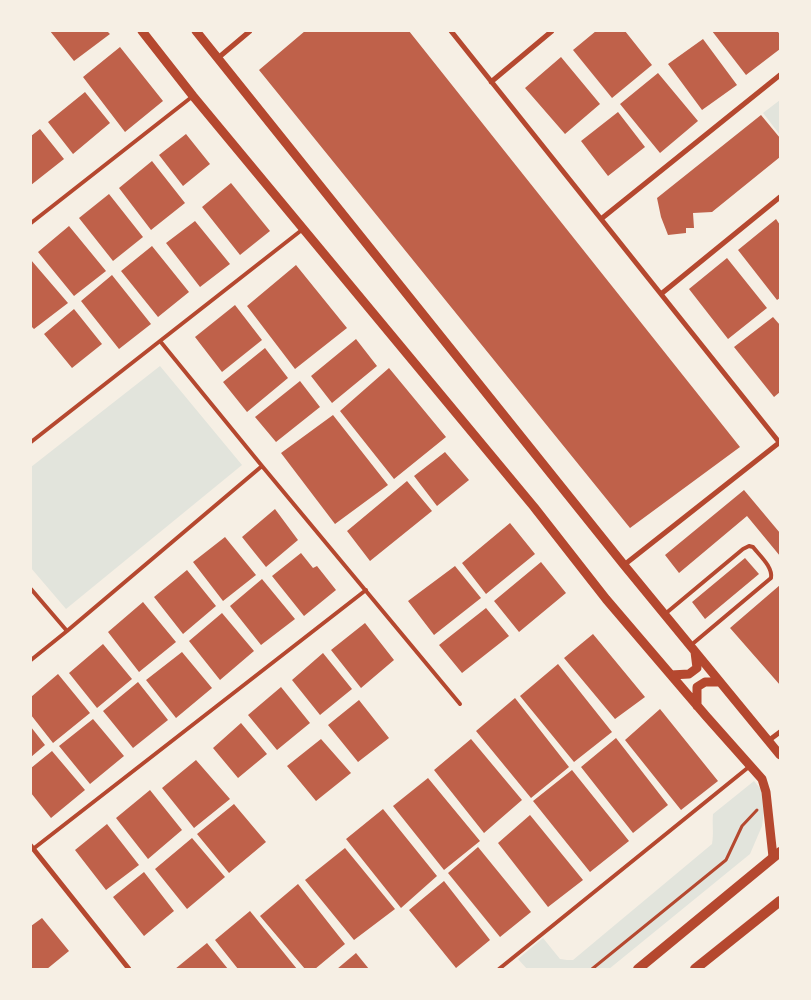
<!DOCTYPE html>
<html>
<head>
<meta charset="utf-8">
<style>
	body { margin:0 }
	#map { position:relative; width:811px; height:1000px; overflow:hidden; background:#f6efe4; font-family:Lato,sans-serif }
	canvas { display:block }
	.frame { position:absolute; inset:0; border:32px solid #f6efe4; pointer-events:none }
</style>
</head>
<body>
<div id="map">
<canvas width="811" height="1000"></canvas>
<div class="frame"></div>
</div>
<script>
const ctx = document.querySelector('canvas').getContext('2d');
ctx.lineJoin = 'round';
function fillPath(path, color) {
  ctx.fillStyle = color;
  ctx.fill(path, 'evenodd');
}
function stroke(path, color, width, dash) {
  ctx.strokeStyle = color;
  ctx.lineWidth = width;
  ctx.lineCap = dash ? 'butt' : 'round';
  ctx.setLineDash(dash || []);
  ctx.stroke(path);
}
fillPath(new Path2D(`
	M780 100V135L763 113Z
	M160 366 242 465 66 609 31 568V467Z
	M754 781 763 792 765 804 762 826 750 854 609 969H527L518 959 543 938 560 959 567 960H573L712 844C714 833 712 825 713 814Z`), '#e2e4dc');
fillPath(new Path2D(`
	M50 31H107L110 34 74 61Z
	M305 31H409L740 447 630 528 259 70Z
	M596 31H625L652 65 612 98 573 50Z
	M712 31H777L780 34V49L746 75Z
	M703 39 737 85 702 110 668 64Z
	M120 47 163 101 125 132 83 77Z
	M561 57 600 104 565 134 525 88Z
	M658 73 698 121 660 153 620 104Z
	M85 92 110 123 73 154 48 122Z
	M618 112 645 147 608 176 581 141Z
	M761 115 780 138V157L712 212 693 213 694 228H686V233L668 235 661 217 657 198Z
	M40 129 64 159 31 185V136Z
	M186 134 210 164 183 186 159 155Z
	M152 161 185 203 151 230 119 188Z
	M231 183 270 231 240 255 202 207Z
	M109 194 143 237 113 261 79 218Z
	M776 219 780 225V298L777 300 738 250Z
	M195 221 230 264 200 287 166 243Z
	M69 226 106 271 74 296 38 252Z
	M152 246 189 292 158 317 121 271Z
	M727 258 767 308 728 339 689 289Z
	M31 260 68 303 34 329 31 326Z
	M296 265 347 328 295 369 247 306Z
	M112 275 151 324 119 349 81 301Z
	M235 305 262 340 222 372 195 337Z
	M74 309 102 344 72 368 44 334Z
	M773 317 780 325V392L774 397 734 347Z
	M356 339 377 366 332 403 311 376Z
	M265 348 288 378 247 412 223 382Z
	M389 368 446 437 394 479 340 411Z
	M300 381 320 407 276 442 255 417Z
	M333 415 388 485 335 524 281 453Z
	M445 452 469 480 437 506 414 476Z
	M407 481 432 511 370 561 347 531Z
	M744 490 780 533V556L747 516 679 573 665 555Z
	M275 509 298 540 266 567 242 537Z
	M510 523 535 554 486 594 462 563Z
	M225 537 256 575 223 601 193 562Z
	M301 553 313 568 317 566 336 590 304 616 272 576Z
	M745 558 759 574 705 619 692 602Z
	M541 562 566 593 519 632 494 601Z
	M455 566 481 598 434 635 408 601Z
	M187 570 216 606 183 634 154 597Z
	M262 579 295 619 261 645 230 606Z
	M780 585V685L730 628Z
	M143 602 176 642 139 672 108 632Z
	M486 608 509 636 462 673 439 645Z
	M222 613 254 651 220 680 189 641Z
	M365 623 394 660 361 688 331 650Z
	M593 634 645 697 615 719 564 658Z
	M103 644 132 679 97 708 69 673Z
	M182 652 212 688 176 718 146 680Z
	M323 653 352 689 320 715 292 680Z
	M558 664 612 732 574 762 520 696Z
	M58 674 90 713 53 743 31 715V697Z
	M138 682 168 720 133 748 103 711Z
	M281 687 310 723 277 750 248 715Z
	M515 698 569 767 531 798 476 731Z
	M359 700 389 738 358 762 328 725Z
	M660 709 718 781 681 810 625 740Z
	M93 719 124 756 90 784 59 746Z
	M241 723 267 754 238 778 213 748Z
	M31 727 45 745 31 757Z
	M616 738 668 805 633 833 581 767Z
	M321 739 351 773 316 801 287 766Z
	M471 739 522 800 484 833 434 770Z
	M52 751 85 790 51 818 31 793V768Z
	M196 760 230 799 194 828 162 788Z
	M572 770 629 841 590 872 533 801Z
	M428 778 480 841 444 870 393 806Z
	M150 790 182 830 148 859 116 818Z
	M234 804 266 842 229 873 197 834Z
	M383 809 437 876 401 908 346 839Z
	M530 815 583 880 548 907 498 843Z
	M107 824 139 865 106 890 75 850Z
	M192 838 225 877 187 909 155 869Z
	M478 847 531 912 500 937 448 873Z
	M345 848 395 909 354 940 305 880Z
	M144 872 174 911 144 936 113 897Z
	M444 881 490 940 456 968 409 910Z
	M298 884 345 944 315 969H305L260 916Z
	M250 911 297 969H238L215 940Z
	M42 918 69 951 47 969H31V926Z
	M207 943 228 969H175Z
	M356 953 369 969H337Z`), '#bf614a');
stroke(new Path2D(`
	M592 969 726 860 742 826 757 810`), '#b5482f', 3);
stroke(new Path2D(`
	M31 223 193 96
	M160 341 262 466 460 704
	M31 442 303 229
	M31 589 67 631
	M665 614 743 549 749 546 753 547C760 556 773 567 771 578L690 646
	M31 660 67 631 262 466
	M33 849 366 590
	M499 969 750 766`), '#b5482f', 4);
stroke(new Path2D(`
	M451 31 779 442
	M218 58 250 31
	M491 82 552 31
	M601 219 780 75
	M661 294 780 197
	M624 565 780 442
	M768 741 780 732
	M31 846 129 969`), '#b5482f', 5);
stroke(new Path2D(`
	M142 31 193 96 534 507 606 599 706 716 762 779 766 792 773 857
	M196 31 624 565 780 755
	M671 675 689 674 697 668 695 652
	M697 706V687L705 682H720`), '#b5482f', 9);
stroke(new Path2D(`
	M638 969 780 852
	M695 969 780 901`), '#b5482f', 10);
</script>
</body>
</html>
